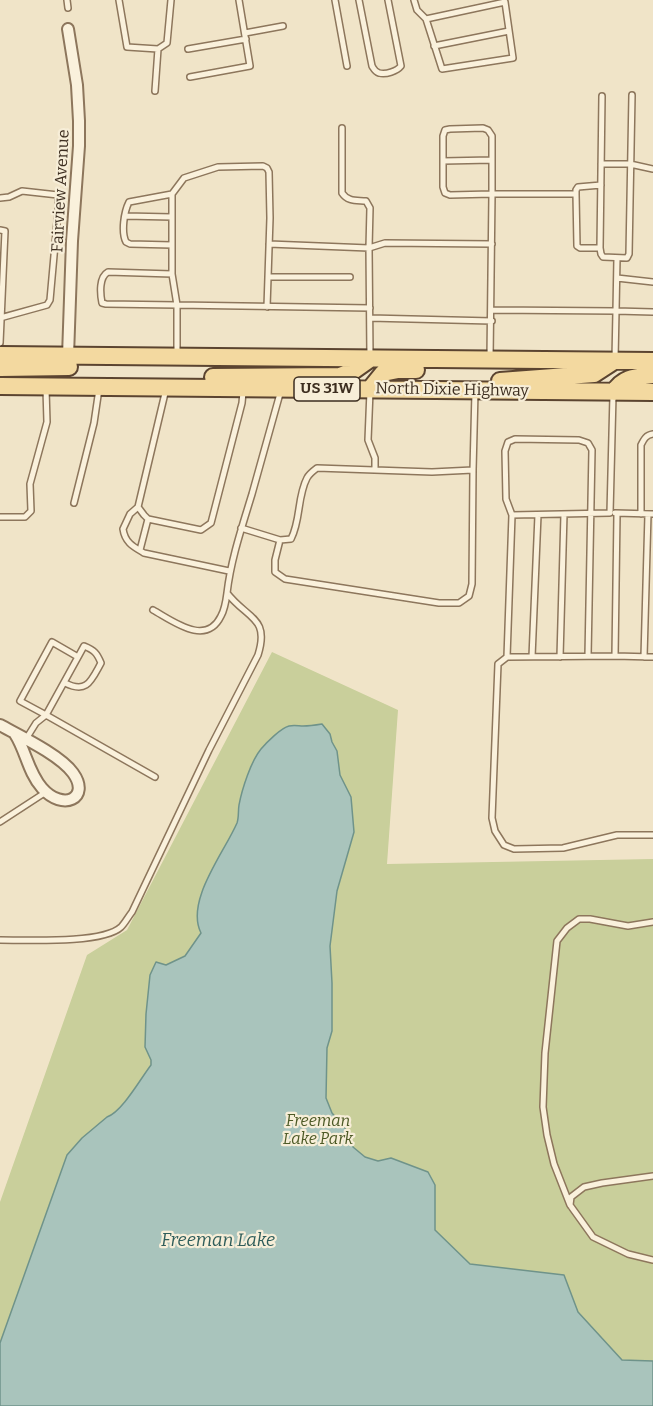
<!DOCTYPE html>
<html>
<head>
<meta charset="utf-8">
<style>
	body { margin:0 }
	canvas { display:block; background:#f0e4c8 }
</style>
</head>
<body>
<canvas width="653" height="1406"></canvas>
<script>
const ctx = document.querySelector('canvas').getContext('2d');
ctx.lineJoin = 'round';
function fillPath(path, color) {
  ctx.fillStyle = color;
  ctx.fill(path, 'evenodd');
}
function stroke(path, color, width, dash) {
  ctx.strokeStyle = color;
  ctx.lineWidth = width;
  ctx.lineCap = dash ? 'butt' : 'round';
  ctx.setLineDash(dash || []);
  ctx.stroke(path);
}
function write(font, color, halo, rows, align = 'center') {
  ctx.font = font + ' Bitter,serif';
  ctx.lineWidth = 4.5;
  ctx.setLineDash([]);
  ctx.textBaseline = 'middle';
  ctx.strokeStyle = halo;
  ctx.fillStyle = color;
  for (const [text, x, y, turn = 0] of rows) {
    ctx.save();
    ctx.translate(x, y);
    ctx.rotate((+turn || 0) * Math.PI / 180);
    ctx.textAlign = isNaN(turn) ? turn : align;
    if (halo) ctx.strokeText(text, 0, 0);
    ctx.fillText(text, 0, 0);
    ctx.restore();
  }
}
fillPath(new Path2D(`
	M272 652 398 710 387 864 653 859V1406H0V1202L87 955 127 930Z`), '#c9cf9b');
const water = new Path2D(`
	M322 724 330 734 332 742 337 751 340 775 351 797 354 832 337 891 330 946 332 983V1031L327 1048 326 1098 332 1113 345 1128 353 1147 365 1157 378 1161 391 1158 428 1172 435 1185V1230L470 1264 564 1275 578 1312 622 1360 653 1361V1406H0V1343L67 1155 82 1138 107 1117C122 1112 141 1078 151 1065V1060L145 1047 146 1014 150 975 156 962 166 965 185 956 201 933C185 901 224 853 237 823 239 817 238 811 239 805 242 789 251 761 261 749 267 742 281 728 289 726 294 725 299 726 303 726 309 726 316 725 322 724Z`);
fillPath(water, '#a9c4bc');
stroke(water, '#6f938a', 1.5);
const service = new Path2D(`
	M67 0 68 8
	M119 0 127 47 158 49 167 43 171 0
	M335 0 347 66
	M359 0 372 66C374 69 375 72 379 73 386 75 397 71 401 66L388 0
	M414 0 417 10 426 19 442 69 513 58 505 2 426 19
	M245 33 283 26
	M434 46 509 31
	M188 49 246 39
	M190 77 250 66 239 0
	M155 91 158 49
	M443 161 492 160
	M601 164H630L653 169
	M576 194V190L578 187 601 185
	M0 198 9 197 22 191 58 195V211L50 300 47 305 0 318
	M125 216 172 217
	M0 230 5 231 0 343
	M269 244 369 248 370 208 366 201C357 200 348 202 342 193V128
	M172 245 130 244 126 242C121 232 124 212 129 202L172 194
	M600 248 601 254 603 257 627 258 629 254 632 95
	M617 258 616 311 653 312
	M172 274 108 272C99 277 100 293 102 303L106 304 177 305 172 274V194L184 178 218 167 263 166 267 168 269 172 270 218 267 307
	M268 277H350
	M617 278 653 282
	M492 310 616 311 615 359
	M370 318 492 321
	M177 353V305L370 308
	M370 356 369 248 385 243 492 244
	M490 358 492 194 450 195 445 193 443 187V136L445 130 450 129 483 128 488 130 492 136V194H576L577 246 580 248H600L602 96
	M166 389 138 507 144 515 148 519 201 530 211 523 242 403 243 392
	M370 391 368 440 375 458V470
	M613 395 610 513 512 515 507 657 615 656 653 657
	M74 503 94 423 99 389
	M138 507 130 514 123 529C125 543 134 547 144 553L229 571
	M615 513 653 514
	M641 514V445C644 439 646 435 653 434
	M512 515 506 499 505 451 508 442 515 439 579 440 588 443 592 450 588 656
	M0 517H25L31 511 30 484 47 422 46 389
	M241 528 280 540 291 539C301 520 297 497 307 478 309 474 313 471 317 468L432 472 473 470 475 392
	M280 540 275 560V572L285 579 439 603H459L469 596 472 584 473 470
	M140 550 148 519
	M153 610C173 621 206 647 221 616 225 609 226 601 227 593
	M52 642 78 657 46 715 20 701Z
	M615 656 617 514
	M507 657 498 664 492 818 495 831 504 845 514 849 563 848 617 835H653
	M532 657 538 515
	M560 657 564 514
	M644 657 648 514
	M65 683C87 694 91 681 101 663 97 653 94 650 84 646L78 657
	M26 739 36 723 46 715 155 777
	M0 822 46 792
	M0 940C26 940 103 944 121 927 125 923 128 917 132 912L209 750 258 655C270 617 247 619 227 593 231 559 242 527 252 494 262 459 271 425 281 390
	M653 1176 602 1183 584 1187 571 1197 570 1205 593 1237 628 1254 653 1260
	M570 1205 554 1164 547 1135 543 1107 545 1053 557 941 567 928 579 919H590L628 926 653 922`);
const minor = new Path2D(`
	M68 356 72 241 79 146V121L77 85 68 29
	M0 725C20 736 60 755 73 773 91 798 63 812 42 788 28 772 26 751 15 734`);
const primary = new Path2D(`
	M0 355 653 361
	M0 368 69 367
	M213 377 340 376 353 371 370 359
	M500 381 594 374 614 361
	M0 386 653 392
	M370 389 383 373 398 370H416
	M614 392C623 377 636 377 653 375`);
stroke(service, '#8d765c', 8);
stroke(minor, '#8d765c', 14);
stroke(primary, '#5b4430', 20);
stroke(service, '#faf1dc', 5);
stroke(minor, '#faf1dc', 10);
stroke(primary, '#f3d9a0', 16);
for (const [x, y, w] of [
	[327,389,66]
]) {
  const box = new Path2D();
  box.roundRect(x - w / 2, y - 12, w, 24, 4.5);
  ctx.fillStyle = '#f7eed8';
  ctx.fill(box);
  stroke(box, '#3d2e20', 1.5);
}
write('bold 15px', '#3d2e20', null, [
	["US 31W",327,389]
]);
write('16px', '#3d2e20', '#f7eed8', [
	["Fairview Avenue",61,191,-87],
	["North Dixie Highway",452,390,1]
]);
write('italic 16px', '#4d5a26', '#f7eed8', [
	["Freeman",318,1122],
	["Lake Park",318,1140]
]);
write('italic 18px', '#2f5d5a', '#f7eed8', [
	["Freeman Lake",218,1241]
]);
</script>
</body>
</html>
